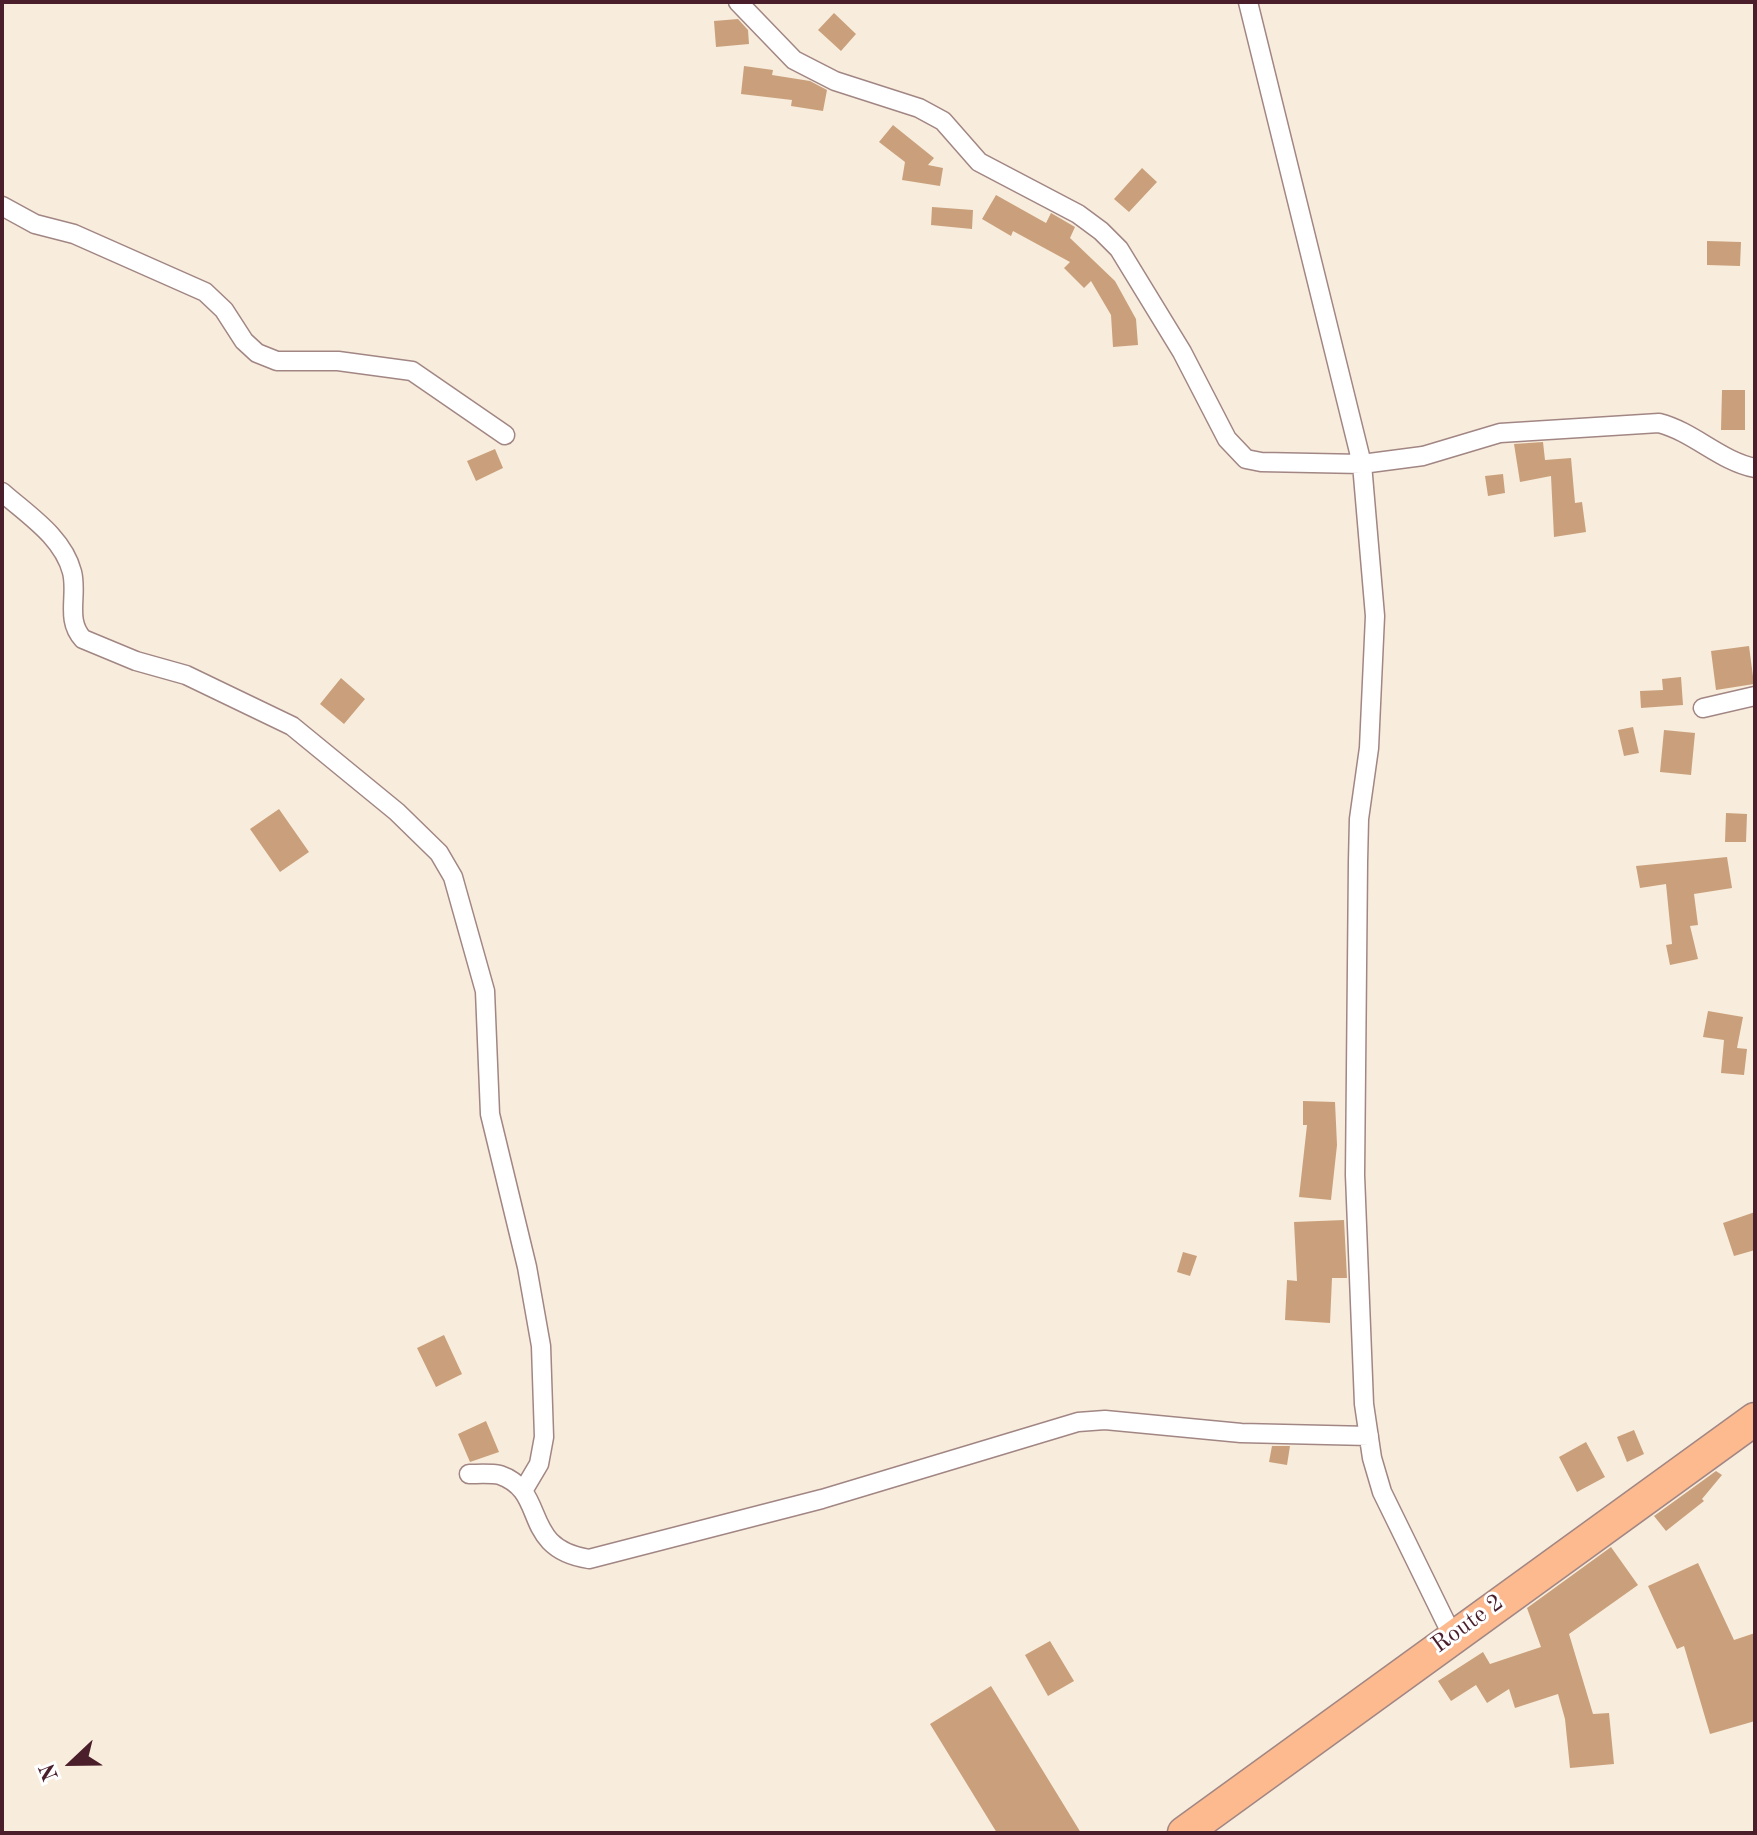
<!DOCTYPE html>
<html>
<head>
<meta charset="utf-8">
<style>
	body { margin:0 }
	#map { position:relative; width:1757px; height:1835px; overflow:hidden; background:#f8ecdc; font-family:"Old Standard TT",serif }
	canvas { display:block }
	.frame { position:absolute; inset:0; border:4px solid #4a1f2b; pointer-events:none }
	.north { position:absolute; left:32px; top:1723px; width:80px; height:80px; -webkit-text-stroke:6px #fff; paint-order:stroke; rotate:248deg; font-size:22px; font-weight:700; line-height:32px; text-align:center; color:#4a1f2b }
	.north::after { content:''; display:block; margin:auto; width:28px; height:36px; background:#4a1f2b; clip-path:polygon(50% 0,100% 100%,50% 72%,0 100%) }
</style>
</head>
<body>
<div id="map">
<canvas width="1757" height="1835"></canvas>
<div class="frame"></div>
<div class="north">N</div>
</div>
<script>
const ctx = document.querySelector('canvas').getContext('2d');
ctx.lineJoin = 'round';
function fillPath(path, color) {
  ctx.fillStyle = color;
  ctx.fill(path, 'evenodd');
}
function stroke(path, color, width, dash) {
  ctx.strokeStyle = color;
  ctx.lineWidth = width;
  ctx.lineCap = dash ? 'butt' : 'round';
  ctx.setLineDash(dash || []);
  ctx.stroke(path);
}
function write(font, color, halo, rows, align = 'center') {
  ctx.font = font + ' "Old Standard TT",serif';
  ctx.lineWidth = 6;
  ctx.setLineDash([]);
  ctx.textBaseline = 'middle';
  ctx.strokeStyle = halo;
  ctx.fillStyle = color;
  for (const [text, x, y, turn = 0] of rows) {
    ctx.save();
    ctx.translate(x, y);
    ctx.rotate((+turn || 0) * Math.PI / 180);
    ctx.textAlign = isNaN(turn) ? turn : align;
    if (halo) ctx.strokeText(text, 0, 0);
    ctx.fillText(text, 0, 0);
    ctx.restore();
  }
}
fillPath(new Path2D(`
	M834 13 856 34 841 51 818 30Z
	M738 19 748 30 749 44 716 47 714 21Z
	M744 66 773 70 772 75 810 81 827 90 823 111 791 106 792 100 741 94Z
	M893 125 934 158 928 165 943 168 940 186 902 180 905 162 879 142Z
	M1142 168 1157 182 1129 212 1114 199Z
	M996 195 1046 223 1051 213 1075 227 1070 238 1115 281 1136 319 1138 345 1113 347 1111 315 1091 281 1084 288 1064 268 1070 262 1013 231 1011 236 982 219Z
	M932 207 973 210 972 229 931 225Z
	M1707 241 1741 242 1740 266 1707 265Z
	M1722 390H1745V430H1721Z
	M1543 442 1545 460 1571 458 1575 503 1582 502 1586 532 1554 537 1551 476 1520 482 1514 444Z
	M495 449 503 468 476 481 467 461Z
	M1503 474 1505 493 1488 496 1485 476Z
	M1749 646 1754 684 1716 690 1711 651Z
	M1681 677 1683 705 1641 708 1640 691 1663 690 1662 679Z
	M341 678 365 699 344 724 320 704Z
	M1633 727 1639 753 1624 756 1618 730Z
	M1664 730 1695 733 1691 775 1660 772Z
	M279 809 309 852 280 872 250 829Z
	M1726 813 1747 814 1746 842H1725Z
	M1727 857 1732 888 1694 894 1698 925 1690 926 1698 959 1670 965 1666 945 1672 944 1666 884 1640 888 1636 866Z
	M1708 1011 1743 1017 1737 1048 1747 1049 1744 1075 1721 1073 1724 1040 1703 1037Z
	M1303 1101 1335 1102 1337 1145 1331 1200 1299 1197 1307 1125H1303Z
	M1755 1212V1250L1734 1256 1723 1223Z
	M1344 1220 1347 1278H1332L1330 1323 1285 1320 1287 1280 1297 1281 1294 1222Z
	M1183 1252 1197 1256 1190 1276 1177 1272Z
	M444 1335 462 1374 436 1387 417 1348Z
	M486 1421 499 1452 470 1462 458 1434Z
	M1634 1430 1644 1454 1627 1462 1617 1437Z
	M1586 1442 1605 1477 1577 1492 1559 1457Z
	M1272 1446H1290L1287 1465 1269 1462Z
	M1716 1471 1722 1475 1702 1499 1704 1501 1666 1531 1654 1516Z
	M1611 1547 1638 1585 1569 1634 1593 1714 1609 1713 1614 1764 1570 1768 1565 1719 1558 1694 1515 1708 1509 1689 1487 1703 1476 1685 1451 1701 1438 1681 1483 1652 1490 1664 1541 1647 1527 1608Z
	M1698 1563 1734 1640 1755 1633V1721L1710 1734 1684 1646 1677 1649 1648 1586Z
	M1050 1641 1074 1681 1048 1696 1025 1655Z
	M991 1686 1081 1833H997L930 1724Z`), '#c9a07b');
const street = new Path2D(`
	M738 2 794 60 835 81 919 108 943 121 979 162 1078 214 1101 231 1119 249 1182 352 1227 439 1246 459 1261 462 1362 464 1423 456 1500 433 1659 423C1694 432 1720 461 1755 468
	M1248 2 1362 464 1375 616 1369 748 1359 819 1358 862 1355 1175 1364 1404 1372 1458 1382 1492 1452 1635
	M2 206 35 224 74 234 205 292 224 310 244 341 257 353 277 361H338L412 371 505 435
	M2 492C28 515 63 537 72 572 78 595 65 620 83 639L136 661 186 675 292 726 397 812 439 853 453 877 485 991 490 1114 527 1267 541 1346 544 1437 539 1464 523 1491
	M1703 708 1755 696
	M469 1474C478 1474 491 1473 500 1475 549 1492 519 1548 589 1559L822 1499 1078 1422 1105 1420 1241 1433 1369 1436`);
const highway = new Path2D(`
	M1184 1833 1755 1419`);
stroke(street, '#a18684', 21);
stroke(highway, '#a18684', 35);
stroke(street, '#fff', 18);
stroke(highway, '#fcba8e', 32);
write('24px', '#4a1f2b', '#fff', [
	["Route 2",1468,1624,-36]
]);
</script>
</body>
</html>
